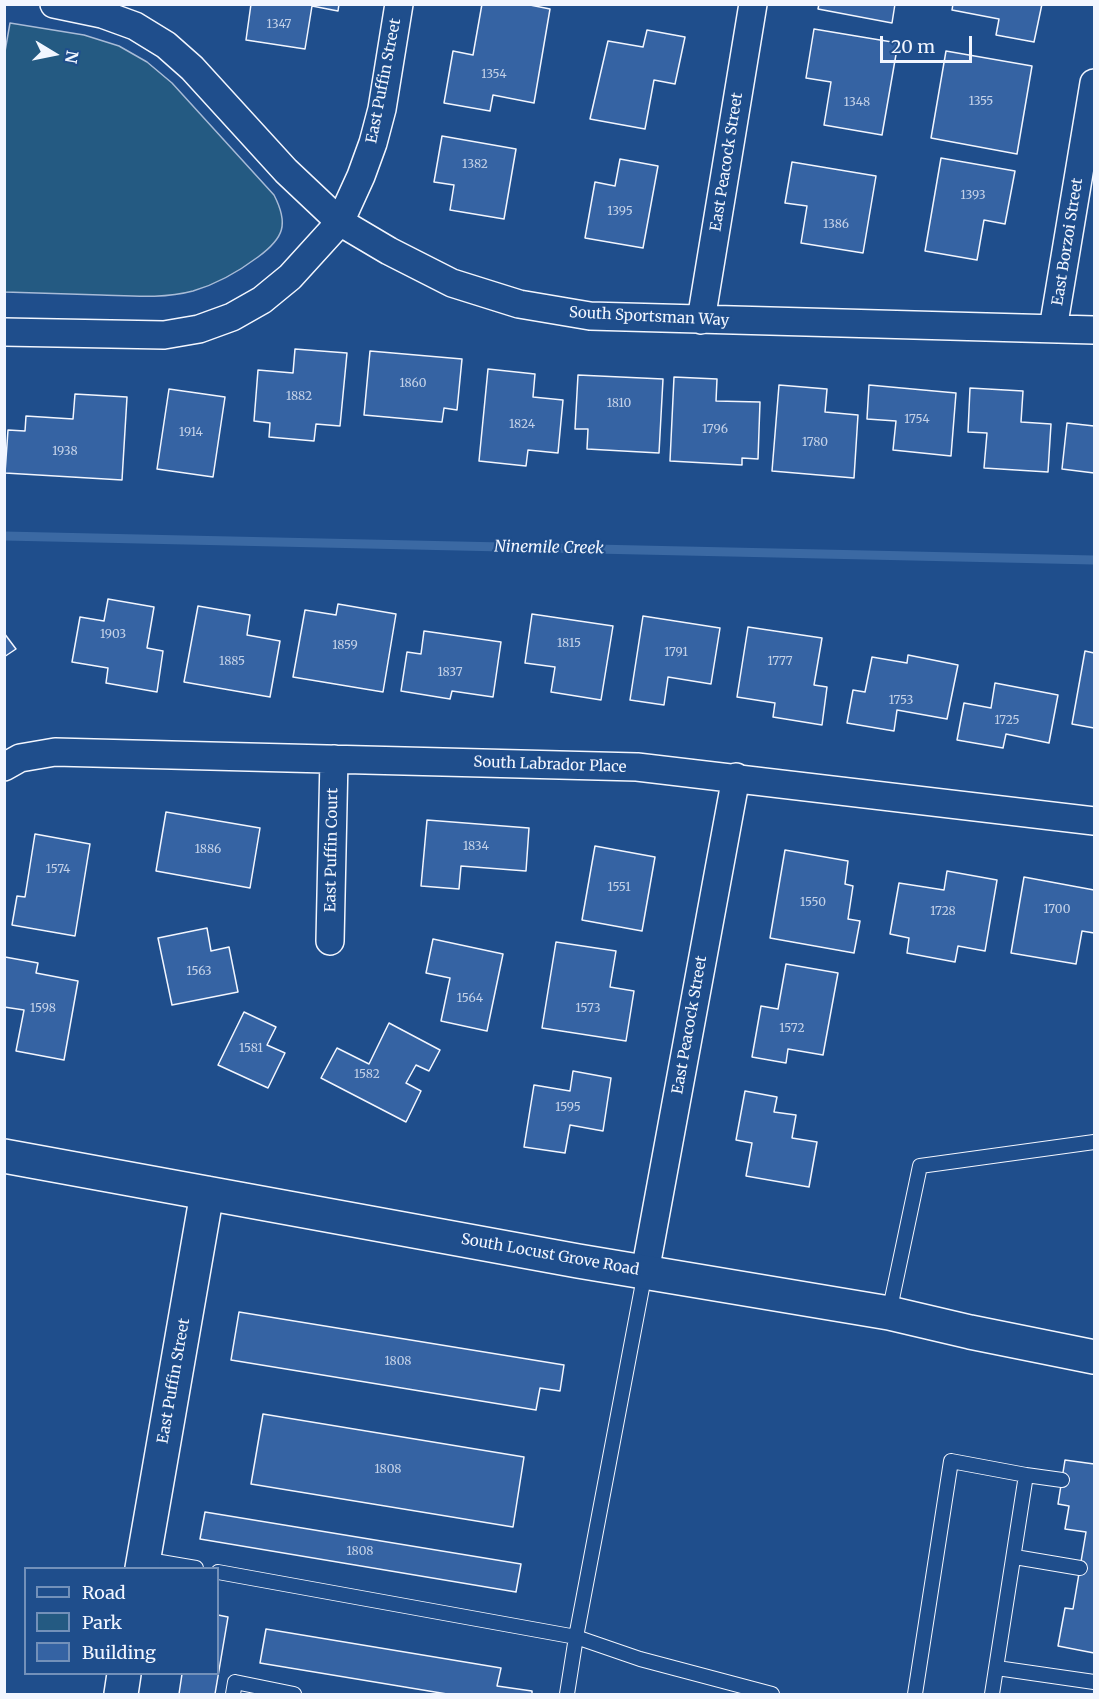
<!DOCTYPE html>
<html>
<head>
<meta charset="utf-8">
<style>
	body { margin:0 }
	#map { position:relative; width:1099px; height:1699px; overflow:hidden; background:#1f4e8c; font-family:Merriweather,serif }
	canvas { display:block }
	.frame { position:absolute; inset:0; border:6px solid #f2f6ff; pointer-events:none }
	.legend { position:absolute; left:24px; top:1567px; width:195px; height:108px; box-sizing:border-box; background:#1f4e8c; border:2px solid #7391ba; margin:0; padding:8px 10px; list-style:none; font-size:18px; color:#f2f6ff }
	.legend li { display:flex; align-items:center; gap:12px; height:30px }
	.legend b { width:30px; border:2px solid #7391ba }
	.north { position:absolute; left:24px; top:24px; width:60px; height:60px; -webkit-text-stroke:4px #1f4e8c; paint-order:stroke; rotate:100deg; font-size:16px; font-weight:700; line-height:24px; text-align:center; color:#f2f6ff }
	.north::after { content:''; display:block; margin:auto; width:21px; height:27px; background:#f2f6ff; clip-path:polygon(50% 0,100% 100%,50% 72%,0 100%) }
	.scale { position:absolute; left:880px; top:36px; width:92px; height:27px; box-sizing:border-box; border:3px solid #f2f6ff; border-top:0; padding-left:8px; font-size:18px; line-height:21px; white-space:nowrap; color:#f2f6ff; -webkit-text-stroke:4px #1f4e8c; paint-order:stroke }
</style>
</head>
<body>
<div id="map">
<canvas width="1099" height="1699"></canvas>
<div class="frame"></div>
<ul class="legend">
<li><b style="height:8px;background:#1f4e8c"></b>Road</li>
<li><b style="height:16px;background:#245a82"></b>Park</li>
<li><b style="height:16px;background:#3563a3"></b>Building</li>
</ul>
<div class="north">N</div>
<div class="scale">20 m</div>
</div>
<script>
const ctx = document.querySelector('canvas').getContext('2d');
ctx.lineJoin = 'round';
function fillPath(path, color) {
  ctx.fillStyle = color;
  ctx.fill(path, 'evenodd');
}
function stroke(path, color, width, dash) {
  ctx.strokeStyle = color;
  ctx.lineWidth = width;
  ctx.lineCap = dash ? 'butt' : 'round';
  ctx.setLineDash(dash || []);
  ctx.stroke(path);
}
function write(font, color, halo, rows, align = 'center') {
  ctx.font = font + ' Merriweather,serif';
  ctx.lineWidth = 4.5;
  ctx.setLineDash([]);
  ctx.textBaseline = 'middle';
  ctx.strokeStyle = halo;
  ctx.fillStyle = color;
  for (const [text, x, y, turn = 0] of rows) {
    ctx.save();
    ctx.translate(x, y);
    ctx.rotate((+turn || 0) * Math.PI / 180);
    ctx.textAlign = isNaN(turn) ? turn : align;
    if (halo) ctx.strokeText(text, 0, 0);
    ctx.fillText(text, 0, 0);
    ctx.restore();
  }
}
const green = new Path2D(`
	M10 23 84 35 119 46 147 62 172 83 274 195C289 224 284 238 258 257 238 272 217 284 193 291 163 299 132 296 101 295 69 294 37 293 5 292L4 57Z`);
fillPath(green, '#245a82');
stroke(green, '#a8bbd7', 1.5);
stroke(new Path2D(`
	M4 536 1094 560`), '#3b69a3', 9);
const building = new Path2D(`
	M251 4H339L338 11 312 6 305 49 246 40Z
	M482 4H525L550 9 534 103 493 95 490 111 444 103 453 51 473 55Z
	M819 4H895L892 23 818 9Z
	M953 4H1042L1034 42 996 35 999 19 952 10Z
	M814 29 898 43 882 135 824 125 831 82 806 78Z
	M647 30 685 37 675 84 654 80 645 129 590 119 608 41 643 47Z
	M946 51 1032 66 1017 154 931 138Z
	M442 136 516 149 504 219 450 210 454 185 434 182Z
	M941 158 1015 171 1005 224 984 220 977 260 925 251Z
	M620 159 658 166 643 248 585 238 595 182 615 186Z
	M792 162 876 176 863 253 801 243 807 206 785 203Z
	M295 349 347 353 340 426 316 424 314 441 269 437 270 423 254 421 258 370 293 373Z
	M370 351 462 359 457 410 444 408 442 422 364 415Z
	M488 369 535 374 533 397 563 400 558 453 528 450 526 466 479 461Z
	M578 375 663 379 659 453 587 449 588 429H575Z
	M674 377 717 379 716 401 760 402 758 459 742 458V465L670 461Z
	M779 385 827 389 825 412 858 415 854 478 772 471Z
	M869 385 956 393 951 456 893 450 896 421 867 419Z
	M970 388 1023 391 1021 422 1051 424 1048 472 984 468 987 433 968 432Z
	M169 389 225 397 213 477 157 469Z
	M75 394 127 397 122 480 5 473 8 430 25 431 26 416 73 419Z
	M1067 423 1094 426V423V473L1062 469Z
	M108 599 154 607 147 648 163 651 157 692 106 683 108 668 72 662 80 617 104 621Z
	M338 604 396 614 383 692 293 677 305 610 336 615Z
	M198 606 250 615 247 635 280 641 270 697 184 682Z
	M532 614 613 626 601 700 551 692 555 667 525 663Z
	M643 616 720 628 711 684 668 677 664 705 630 700Z
	M748 627 822 638 814 685 827 687 822 725 773 717 775 703 737 697Z
	M424 631 501 642 493 697 452 691 450 699 401 691 407 652 421 654Z
	M4 633 16 649 4 657Z
	M1085 651 1094 653V728L1072 724Z
	M908 655 958 665 947 719 897 710 894 731 847 723 853 690 865 692 872 657 907 663Z
	M995 683 1058 695 1049 743 1006 734 1003 748 957 740 964 703 991 708Z
	M166 812 260 828 250 888 156 871Z
	M427 820 529 828 526 871 461 866 459 889 421 886Z
	M35 834 90 844 75 936 12 925 17 896 25 897Z
	M595 846 655 857 642 931 582 920Z
	M785 850 848 861 845 884 853 886 848 919 860 921 854 953 770 938Z
	M947 871 997 880 985 951 958 946 955 962 907 953 909 938 890 934 899 883 944 890Z
	M1024 877 1094 890V933L1082 931 1076 964 1011 953Z
	M207 928 211 951 229 947 238 992 172 1005 158 938Z
	M433 939 503 954 487 1031 441 1021 450 978 426 973Z
	M556 942 616 951 610 987 634 991 626 1041 542 1028Z
	M5 957 38 963 36 973 78 981 64 1060 16 1051 24 1010 4 1007Z
	M786 964 838 973 823 1055 788 1049 786 1063 752 1057 761 1006 778 1009Z
	M244 1012 276 1027 267 1045 285 1053 268 1088 218 1065Z
	M389 1023 440 1050 429 1071 416 1065 406 1083 421 1091 406 1122 321 1078 337 1048 369 1064Z
	M573 1071 611 1078 603 1131 570 1125 565 1153 524 1147 534 1085 570 1091Z
	M745 1091 777 1097 774 1112 796 1115 792 1138 817 1142 809 1187 746 1176 752 1143 736 1140Z
	M239 1312 564 1365 560 1391 540 1388 536 1410 231 1360Z
	M263 1414 524 1457 513 1527 251 1484Z
	M1065 1460 1094 1464V1653L1058 1646 1065 1608 1073 1609 1086 1532 1065 1529 1069 1506 1058 1504Z
	M205 1512 521 1564 516 1592 200 1539Z
	M218 1615 228 1617 215 1694H179L182 1674H218Z
	M266 1629 501 1668 497 1686 532 1691V1694H447L260 1663Z`);
fillPath(building, '#3563a3');
stroke(building, '#f2f6ff', 1.5);
const lane = new Path2D(`
	M645 1272 576 1637 640 1659 772 1694
	M889 1313 920 1166 1094 1142
	M1015 1557 1080 1568
	M143 1559 196 1568
	M218 1572 576 1637 567 1694
	M997 1668 1094 1682
	M233 1694 235 1682 294 1694
	M915 1694 951 1461 1026 1475
	M992 1694 1026 1475 1062 1480`);
const street = new Path2D(`
	M54 4 102 14 135 26 166 45 192 68 286 171 340 222 389 251 452 283 519 304 590 316 1094 330
	M701 320 753 4
	M1053 329 1094 83
	M4 332 164 335 199 329 232 317 262 300 290 277 340 222 361 176 373 143 382 109 399 4
	M4 767 20 758 55 752 637 767 1094 821
	M330 941 334 759
	M645 1272 736 777`);
const secondary = new Path2D(`
	M4 1156 578 1261 889 1313 970 1332 1094 1357
	M142 1568 207 1193
	M121 1694 124 1674`);
stroke(lane, '#f2f6ff', 16);
stroke(street, '#f2f6ff', 30);
stroke(secondary, '#f2f6ff', 36);
stroke(lane, '#1f4e8c', 14);
stroke(street, '#1f4e8c', 27);
stroke(secondary, '#1f4e8c', 33);
write('12px', '#c3d1e8', null, [
	["1347",279,25],
	["1354",494,75],
	["1355",981,102],
	["1348",857,103],
	["1382",475,165],
	["1393",973,196],
	["1395",620,212],
	["1386",836,225],
	["1860",413,384],
	["1882",299,397],
	["1810",619,404],
	["1754",917,420],
	["1824",522,425],
	["1796",715,430],
	["1914",191,433],
	["1780",815,443],
	["1938",65,452],
	["1903",113,635],
	["1815",569,644],
	["1859",345,646],
	["1791",676,653],
	["1885",232,662],
	["1777",780,662],
	["1837",450,673],
	["1753",901,701],
	["1725",1007,721],
	["1834",476,847],
	["1886",208,850],
	["1574",58,870],
	["1551",619,888],
	["1550",813,903],
	["1700",1057,910],
	["1728",943,912],
	["1563",199,972],
	["1564",470,999],
	["1598",43,1009],
	["1573",588,1009],
	["1572",792,1029],
	["1581",251,1049],
	["1582",367,1075],
	["1595",568,1108],
	["1808",398,1362],
	["1808",388,1470],
	["1808",360,1552]
]);
write('15px', '#f2f6ff', '#1f4e8c', [
	["East Puffin Street",384,81,-79],
	["East Peacock Street",727,162,-81],
	["East Borzoi Street",1068,242,-81],
	["South Sportsman Way",649,317,3],
	["South Labrador Place",550,765,2],
	["East Puffin Court",332,850,-89],
	["East Peacock Street",690,1025,-80],
	["South Locust Grove Road",550,1255,10],
	["East Puffin Street",174,1381,-80]
]);
write('italic 16px', '#f2f6ff', '#1f4e8c', [
	["Ninemile Creek",549,548,1]
]);
</script>
</body>
</html>
